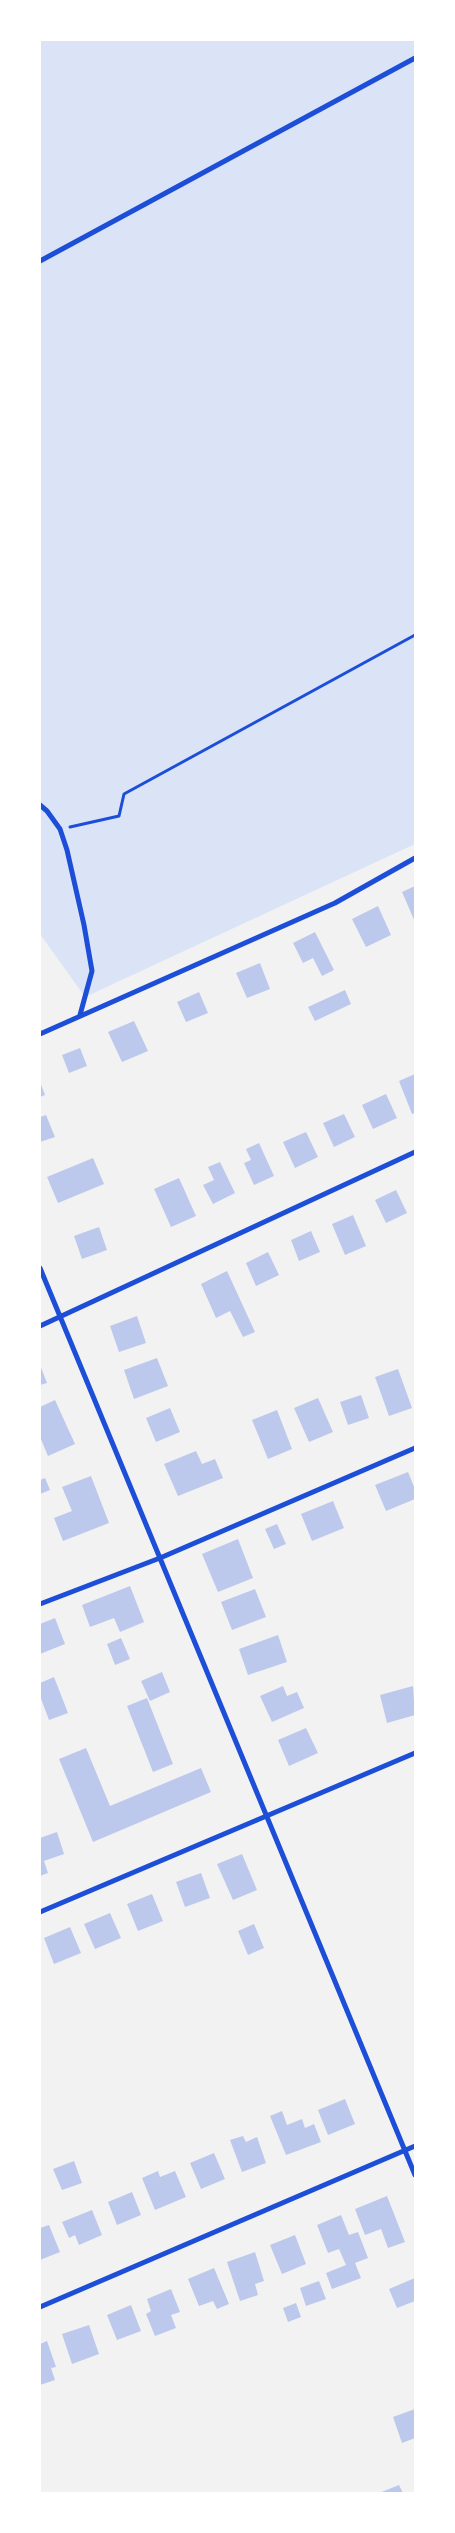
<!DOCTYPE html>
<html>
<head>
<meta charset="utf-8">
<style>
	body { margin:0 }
	#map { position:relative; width:455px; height:2533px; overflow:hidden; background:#f2f2f2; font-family:"Source Sans 3",sans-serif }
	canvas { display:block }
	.frame { position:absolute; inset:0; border:41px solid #fff; pointer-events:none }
</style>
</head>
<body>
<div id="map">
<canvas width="455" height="2533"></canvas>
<div class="frame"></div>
</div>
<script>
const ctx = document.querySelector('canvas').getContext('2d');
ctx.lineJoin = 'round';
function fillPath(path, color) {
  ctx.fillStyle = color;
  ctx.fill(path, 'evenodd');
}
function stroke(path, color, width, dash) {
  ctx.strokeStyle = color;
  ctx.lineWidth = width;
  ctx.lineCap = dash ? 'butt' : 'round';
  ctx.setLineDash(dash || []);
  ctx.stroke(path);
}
fillPath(new Path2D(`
	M40 40H415V844L85 997 40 934Z`), '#dbe4f7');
fillPath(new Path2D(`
	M415 886V922L402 892Z
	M378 906 391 935 366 947 352 919Z
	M315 932 334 970 322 976 313 958 303 963 293 943Z
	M260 963 270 989 247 998 236 973Z
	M345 990 351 1004 315 1021 308 1007Z
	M199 992 208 1013 186 1022 177 1002Z
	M134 1021 148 1051 122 1062 108 1032Z
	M80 1048 87 1066 69 1073 62 1055Z
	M415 1074V1113L412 1114 399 1081Z
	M40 1082 45 1095 40 1097Z
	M386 1094 397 1118 373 1129 362 1105Z
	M344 1114 355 1137 334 1147 323 1123Z
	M46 1115 55 1137 40 1142V1117Z
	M306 1132 318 1157 295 1168 283 1142Z
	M259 1143 274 1176 254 1185 244 1163 251 1160 246 1149Z
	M93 1158 104 1184 58 1203 47 1177Z
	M220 1162 235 1193 213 1204 203 1185 214 1180 208 1167Z
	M179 1178 196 1216 171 1227 154 1189Z
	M396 1190 407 1213 386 1223 375 1200Z
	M353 1215 366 1246 345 1255 332 1224Z
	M99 1227 107 1250 82 1259 74 1236Z
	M311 1231 320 1252 299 1261 291 1240Z
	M268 1252 279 1275 256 1286 246 1263Z
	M227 1271 255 1332 243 1337 230 1311 216 1318 201 1284Z
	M137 1316 146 1343 119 1352 110 1326Z
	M157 1358 168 1386 134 1399 124 1370Z
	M40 1365 47 1383 40 1385Z
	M398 1369 412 1408 389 1416 375 1377Z
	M361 1395 369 1418 348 1425 340 1402Z
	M318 1398 333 1432 309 1442 294 1408Z
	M55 1400 75 1444 48 1456 40 1437V1407Z
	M170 1408 180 1432 156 1442 146 1418Z
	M277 1410 292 1449 268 1459 252 1420Z
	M196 1451 202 1464 215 1459 223 1478 178 1496 164 1464Z
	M408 1472 415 1489V1499L386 1511 375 1485Z
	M91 1476 109 1523 63 1541 54 1518 72 1511 62 1487Z
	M45 1478 50 1490 40 1494V1480Z
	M333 1501 344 1528 312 1541 301 1514Z
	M277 1524 286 1544 274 1549 265 1529Z
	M238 1539 253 1578 218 1592 202 1554Z
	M130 1586 144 1622 120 1632 114 1618 90 1627 82 1605Z
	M255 1589 266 1617 232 1630 221 1602Z
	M55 1618 65 1644 40 1654V1624Z
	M278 1635 287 1662 248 1675 239 1649Z
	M121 1638 130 1659 115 1665 107 1644Z
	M162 1672 170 1692 150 1701 141 1681Z
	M54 1677 68 1713 49 1720 40 1696V1683Z
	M283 1686 287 1696 297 1692 304 1708 272 1722 260 1696Z
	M413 1686 415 1715 387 1723 380 1695Z
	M147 1698 173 1764 153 1772 127 1706Z
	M306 1728 318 1753 289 1766 278 1740Z
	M86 1748 110 1806 201 1768 211 1792 93 1842 59 1759Z
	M57 1832 64 1854 44 1861 48 1873 40 1876V1838Z
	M242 1854 257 1890 233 1900 217 1864Z
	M201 1873 210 1898 185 1907 176 1882Z
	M152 1894 163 1921 138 1931 127 1904Z
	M110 1913 121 1938 95 1949 84 1924Z
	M254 1924 264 1948 248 1955 238 1931Z
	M70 1927 81 1953 54 1964 44 1938Z
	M345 2099 355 2124 328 2135 318 2110Z
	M282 2111 287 2125 302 2119 305 2128 314 2124 321 2142 286 2155 270 2116Z
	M243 2136 246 2142 257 2137 266 2163 242 2172 230 2140Z
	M214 2153 225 2179 201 2189 190 2163Z
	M74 2161 82 2183 62 2190 53 2169Z
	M158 2171 160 2177 175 2171 186 2197 155 2210 142 2178Z
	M132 2192 141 2215 117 2225 108 2202Z
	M387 2196 405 2242 388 2248 381 2229 365 2235 355 2209Z
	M92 2210 102 2235 79 2245 75 2235 69 2238 62 2222Z
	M341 2215 349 2235 358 2232 368 2258 355 2263 361 2278 332 2289 326 2273 346 2265 339 2249 328 2253 317 2225Z
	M49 2225 60 2252 40 2260V2228Z
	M295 2235 306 2264 282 2274 270 2245Z
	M255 2252 264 2281 255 2284 258 2295 240 2301 227 2262Z
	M214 2268 229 2304 217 2309 213 2301 199 2306 188 2279Z
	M415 2278V2301L397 2308 389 2289Z
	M319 2281 326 2299 306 2306 300 2288Z
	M171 2289 180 2312 171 2315 176 2328 155 2336 146 2314 151 2311 147 2299Z
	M296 2303 301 2317 288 2322 283 2308Z
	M131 2305 141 2331 117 2340 107 2315Z
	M89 2325 99 2354 72 2364 62 2334Z
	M47 2341 56 2367 51 2368 55 2380 40 2385V2344Z
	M415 2409V2438L402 2443 393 2417Z
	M399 2485 403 2493H379Z`), '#bdc9ec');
stroke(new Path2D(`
	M70 827 119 816 124 794 415 635`), '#1d4ed8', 3);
stroke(new Path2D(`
	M40 261 415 58
	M40 805 47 811 60 829 67 850 84 925 92 971 80 1015
	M40 1034 335 903 415 858
	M40 1268 415 2175
	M40 1326 415 1152
	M40 1604 160 1558 415 1448
	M40 1912 415 1753
	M40 2307 415 2146`), '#1d4ed8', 5);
</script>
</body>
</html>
